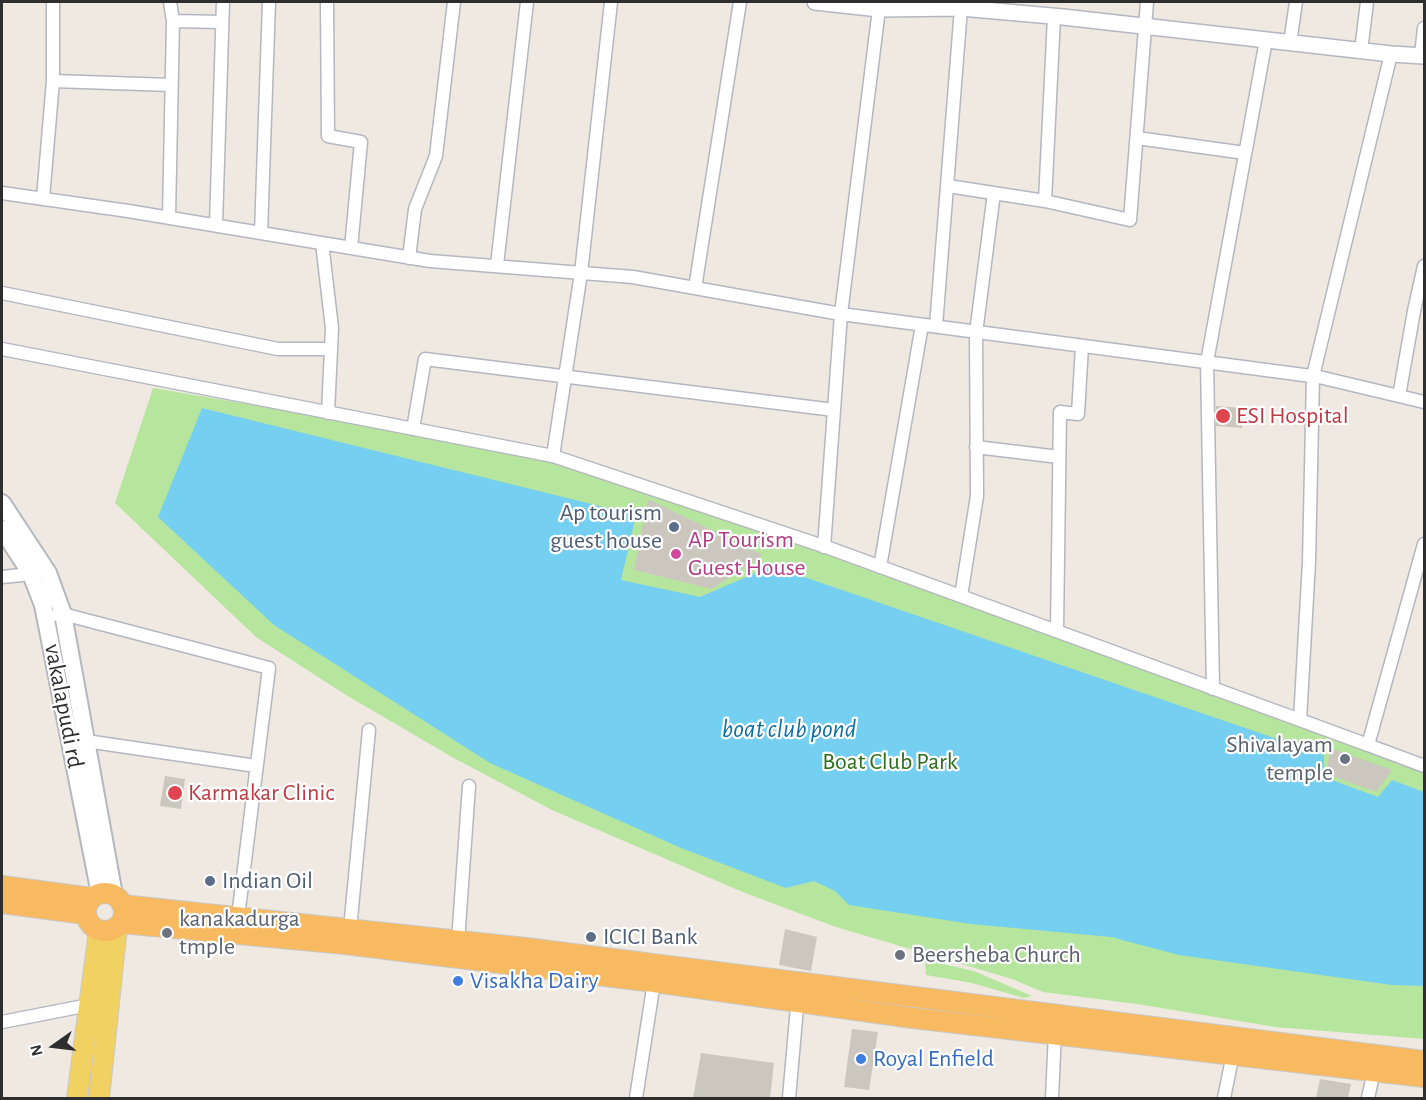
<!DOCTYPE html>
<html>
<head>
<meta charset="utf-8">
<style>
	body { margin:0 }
	#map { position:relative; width:1426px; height:1100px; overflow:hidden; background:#efe9e1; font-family:"Alegreya Sans",sans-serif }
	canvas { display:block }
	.frame { position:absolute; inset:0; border:3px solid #2e2e2e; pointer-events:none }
	.north { position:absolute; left:24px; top:1016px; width:60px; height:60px; -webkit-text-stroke:4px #fff; paint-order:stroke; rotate:256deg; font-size:16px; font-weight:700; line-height:24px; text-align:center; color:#2e2e2e }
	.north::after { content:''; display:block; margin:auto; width:21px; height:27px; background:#2e2e2e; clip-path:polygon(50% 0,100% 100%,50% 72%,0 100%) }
</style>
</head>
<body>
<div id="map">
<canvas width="1426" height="1100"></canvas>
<div class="frame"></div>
<div class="north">N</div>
</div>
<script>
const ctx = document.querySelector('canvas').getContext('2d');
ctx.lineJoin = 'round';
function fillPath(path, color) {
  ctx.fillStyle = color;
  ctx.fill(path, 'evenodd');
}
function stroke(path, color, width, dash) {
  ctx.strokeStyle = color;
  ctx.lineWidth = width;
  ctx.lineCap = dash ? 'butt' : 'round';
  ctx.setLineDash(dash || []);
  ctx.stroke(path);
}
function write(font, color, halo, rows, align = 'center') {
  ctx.font = font + ' "Alegreya Sans",sans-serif';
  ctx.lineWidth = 4.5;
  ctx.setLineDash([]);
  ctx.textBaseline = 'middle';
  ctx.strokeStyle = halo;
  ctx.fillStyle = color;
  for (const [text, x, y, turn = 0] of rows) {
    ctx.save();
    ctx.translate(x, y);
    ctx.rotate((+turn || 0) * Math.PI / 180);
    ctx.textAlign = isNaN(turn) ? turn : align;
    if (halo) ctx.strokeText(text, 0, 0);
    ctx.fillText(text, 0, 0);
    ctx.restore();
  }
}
fillPath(new Path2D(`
	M153 388 536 453 819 552 1424 772V1039L1275 1027 1137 1004 1043 992 1012 979 836 927 745 893 552 810 452 757 346 695 256 637 115 503Z
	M925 960 974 971 1032 996 1024 998 972 983 926 975Z`), '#b6e59e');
fillPath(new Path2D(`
	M202 408 636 515 621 580 700 597 772 566 1324 755V777L1378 797 1392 780 1424 792V986L1392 985 1179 955 1111 937 971 924 849 905 835 891 814 881 786 888 681 848 490 763 274 625 158 517Z`), '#75cff0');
fillPath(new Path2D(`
	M1216 406 1243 408 1242 428 1216 426Z
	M648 499 763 555 712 589 634 570Z
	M1330 748 1392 770 1376 792 1327 774Z
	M165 776 185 779 181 809 160 806Z
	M785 929 817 937 811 971 779 965Z
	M852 1029 878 1032 869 1090 844 1087Z
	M701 1053 774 1063 770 1098H693Z
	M1320 1079 1351 1084 1348 1098H1316Z`), '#cbc7bf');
const minor = new Path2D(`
	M327 2 328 136 361 142 351 248
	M1054 17 1045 201 1130 220 1147 2
	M173 21 222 22
	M1290 43 1296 2
	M1361 51 1367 2
	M1421 55 1424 28
	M53 81 171 85
	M1137 138 1245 153
	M948 186 1045 201
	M2 193 128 211 430 261 633 277 841 314 1319 377 1424 402
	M43 198 53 81V2
	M169 217 173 21 170 2
	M216 225 223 2
	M261 233 269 2
	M322 243 332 328 328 413
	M409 258 415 209 436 156 454 2
	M497 265 527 2
	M695 288 740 2
	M2 293 278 349H331
	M936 326 961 8
	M2 349 553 456 829 548 1300 720 1309 562 1313 376 1391 54
	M1399 396 1414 311 1424 266
	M413 429 425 359 834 410
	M976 447 1059 457
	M553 456 581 273 611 2
	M824 547 841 314 879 9
	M880 567 922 325
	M2 577 31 574
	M961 596 977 496 976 333 994 193
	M57 615 63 614 269 668 238 917
	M1057 630 1060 412 1078 414 1082 346
	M1213 689 1207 362 1266 40
	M1300 720 1368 745 1424 544
	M79 743 86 741 256 766
	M1368 745 1424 766
	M350 929 369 730
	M458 941 469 786
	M2 1022 89 1005
	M636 1098 654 982
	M789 1098 798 996
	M1052 1098 1055 1033
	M1224 1098 1233 1054
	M1368 1098 1374 1071`);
const tertiary = new Path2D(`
	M815 2 879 9 961 8 1063 17 1391 54 1424 56`);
const secondary = new Path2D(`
	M2 503 48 573 63 614 114 895
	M2 529 31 574 43 605 100 894`);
const primary = new Path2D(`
	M77 1098 99 931
	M99 1098 117 927`);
const trunk = new Path2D(`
	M2 886 92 898
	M86 912a19 19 0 1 1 38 0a19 19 0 1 1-38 0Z
	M2 903 85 914
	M122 905 526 948 1424 1061
	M121 923 345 944 654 982 913 1018 1424 1077`);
stroke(minor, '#b4b7c1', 15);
stroke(tertiary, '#b4b7c1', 18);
stroke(secondary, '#b4b7c1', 20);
stroke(primary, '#c9c9c9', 22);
stroke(trunk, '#c9c9c9', 22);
stroke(minor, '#fff', 12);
stroke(tertiary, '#fff', 15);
stroke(secondary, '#fff', 16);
stroke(primary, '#f2d163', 20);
stroke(trunk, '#f8ba60', 20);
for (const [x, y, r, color] of [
	[1223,416,8,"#e0444e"],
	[674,527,6,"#5c6f8a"],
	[676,554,6,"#d1479c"],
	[1345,759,6,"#6b7280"],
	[175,793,8,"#e0444e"],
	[210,881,6,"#5c6f8a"],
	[167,933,6,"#6b7280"],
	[591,937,6,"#5c6f8a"],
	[900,955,6,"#6b7280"],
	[458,981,6,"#3f7fe0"],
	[861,1059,6,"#3f7fe0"]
]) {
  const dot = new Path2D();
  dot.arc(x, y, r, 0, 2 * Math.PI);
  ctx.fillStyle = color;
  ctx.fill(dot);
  stroke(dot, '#fff', 2);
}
write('24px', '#be3a42', '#fff', [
	["ESI Hospital",1236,416],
	["Karmakar Clinic",188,793]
], 'left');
write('24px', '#4e5e75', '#fff', [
	["Ap tourism",662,513,"right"],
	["guest house",662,541,"right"],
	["Indian Oil",222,881],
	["ICICI Bank",603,937]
], 'left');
write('24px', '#b23c85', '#fff', [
	["AP Tourism",688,540],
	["Guest House",688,568]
], 'left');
write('24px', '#2e2e2e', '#fff', [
	["vakalapudi rd",64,706,79]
]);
write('24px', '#5b616d', '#fff', [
	["Shivalayam",1333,745,"right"],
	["temple",1333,773,"right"],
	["kanakadurga",179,919],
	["tmple",179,947],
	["Beersheba Church",912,955]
], 'left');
write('24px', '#2c6e1b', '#fff', [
	["Boat Club Park",890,762]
]);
write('24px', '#366cbe', '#fff', [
	["Visakha Dairy",470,981],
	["Royal Enfield",873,1059]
], 'left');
write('italic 26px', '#0d6fa3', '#fff', [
	["boat club pond",789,729]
]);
</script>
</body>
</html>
